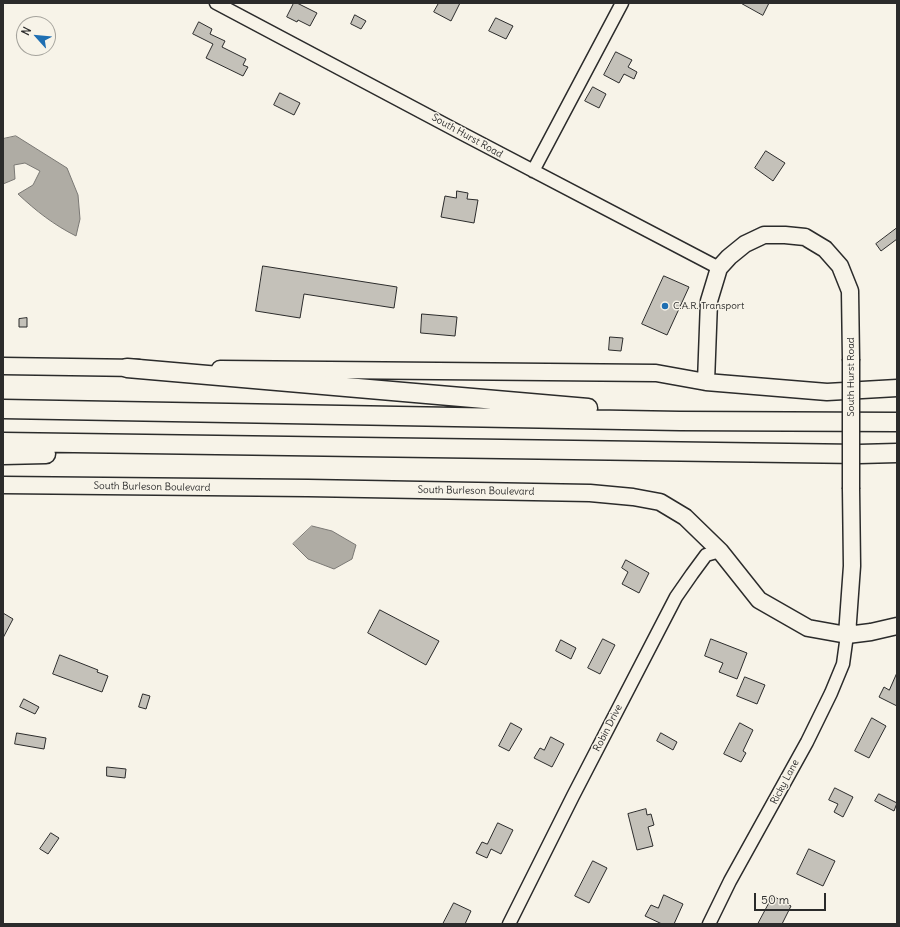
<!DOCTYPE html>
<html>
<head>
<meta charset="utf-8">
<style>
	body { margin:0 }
	#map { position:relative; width:900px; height:927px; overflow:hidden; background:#f7f3e8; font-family:Delius,sans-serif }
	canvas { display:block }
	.frame { position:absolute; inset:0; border:4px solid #2b2b2b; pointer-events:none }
	.north { position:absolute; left:16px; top:16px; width:40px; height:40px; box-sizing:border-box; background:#f7f3e8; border:1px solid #a5a39c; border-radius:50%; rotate:297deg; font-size:11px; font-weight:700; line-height:16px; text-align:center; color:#2b2b2b }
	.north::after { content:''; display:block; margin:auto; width:14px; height:18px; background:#1f6fb2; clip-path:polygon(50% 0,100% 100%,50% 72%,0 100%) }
	.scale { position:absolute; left:754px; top:893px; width:72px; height:18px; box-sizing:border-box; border:2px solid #2b2b2b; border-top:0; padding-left:5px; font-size:12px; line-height:14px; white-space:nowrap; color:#2b2b2b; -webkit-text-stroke:3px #f7f3e8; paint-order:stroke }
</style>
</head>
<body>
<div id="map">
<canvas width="900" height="927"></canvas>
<div class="frame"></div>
<div class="north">N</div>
<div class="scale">50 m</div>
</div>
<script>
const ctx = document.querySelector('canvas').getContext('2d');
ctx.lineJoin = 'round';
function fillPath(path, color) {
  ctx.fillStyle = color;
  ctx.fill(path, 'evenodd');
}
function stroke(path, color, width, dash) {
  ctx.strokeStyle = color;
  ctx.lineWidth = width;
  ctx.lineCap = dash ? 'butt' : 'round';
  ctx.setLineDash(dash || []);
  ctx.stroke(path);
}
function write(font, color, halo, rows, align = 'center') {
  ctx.font = font + ' Delius,sans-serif';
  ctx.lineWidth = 3;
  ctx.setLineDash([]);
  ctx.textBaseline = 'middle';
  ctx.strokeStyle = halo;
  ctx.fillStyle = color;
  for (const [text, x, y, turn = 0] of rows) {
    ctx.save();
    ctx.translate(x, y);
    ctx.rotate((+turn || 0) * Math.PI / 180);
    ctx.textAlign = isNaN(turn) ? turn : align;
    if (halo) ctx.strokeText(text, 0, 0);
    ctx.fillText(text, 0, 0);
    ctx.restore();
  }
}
const water = new Path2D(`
	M16 136 67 168 78 195 80 219 76 236C54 225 36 211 18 194L33 185 40 171 25 163 14 165 15 179 3 184V139Z
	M312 526 332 531 356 545 352 559 334 569 308 559 293 544Z`);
fillPath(water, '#afaca4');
stroke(water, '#7a7874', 1);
const building = new Path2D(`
	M294 3H297L317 13 310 26 298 20 297 22 287 17Z
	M439 3H460L451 21 434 12Z
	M741 3H769L763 15Z
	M355 15 366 21 361 29 351 24Z
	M496 18 513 26 506 39 489 31Z
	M199 22 212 29 210 34 225 41 222 47 246 59 243 65 248 67 243 76 206 58 213 44 193 34Z
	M616 52 632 60 628 67 637 72 634 79 624 74 619 83 604 75Z
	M593 87 606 94 599 108 585 101Z
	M280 93 300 103 294 115 274 105Z
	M766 151 785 163 773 181 755 168Z
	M457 191 468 193 467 199 478 200 474 223 441 217 445 196 456 198Z
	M897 228V239L881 251 876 244Z
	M263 266 397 287 394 308 304 294 300 318 256 311Z
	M664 276 689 287 667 335 642 324Z
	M422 314 457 317 455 336 421 333Z
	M27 318V327H19V319Z
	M610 337 623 338 621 351 609 350Z
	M626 560 649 573 639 593 622 584 628 572 622 568Z
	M380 610 439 641 426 665 368 633Z
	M3 613 13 619 3 638Z
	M603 639 615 645 600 674 588 668Z
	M711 639 747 653 737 679 719 672 723 663 705 656Z
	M561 640 576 648 571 659 556 651Z
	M60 655 98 670 97 672 108 676 102 692 53 674Z
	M897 673V706L879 697 884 687 889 690Z
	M745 677 765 685 757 704 737 696Z
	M143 694 150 696 146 709 139 707Z
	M24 699 39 707 35 714 20 707Z
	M872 718 886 726 869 758 855 751Z
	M511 723 522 729 509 751 499 746Z
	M740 723 753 730 743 751 746 753 741 762 724 754Z
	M17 733 46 738 44 749 15 744Z
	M661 733 677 742 673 750 657 741Z
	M551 737 564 744 552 767 534 758 540 748 544 750Z
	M107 767 126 769 125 778 107 776Z
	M835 788 853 797 843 817 834 812 838 804 829 800Z
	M879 794 897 803 894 811 875 801Z
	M646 809 647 815 651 814 654 825 648 827 653 846 637 850 628 814Z
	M498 823 513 830 501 854 491 849 487 858 476 853 482 842 487 844Z
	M51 833 59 838 48 854 40 849Z
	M809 849 835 861 823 886 797 874Z
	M593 861 607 868 589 903 575 896Z
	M664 895 683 904 674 924H662L645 916 651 905 658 908Z
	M773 896 791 906 782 924H758Z
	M454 903 471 911 465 924H443Z`);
fillPath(building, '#c4c1b9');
stroke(building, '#2b2b2b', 1);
const minor = new Path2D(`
	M216 3C383 92 551 181 719 268
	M533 171 622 3
	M509 924 573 796 676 597 692 574 706 555 720 551
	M709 924 730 881 807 742 831 693 843 664 847 635`);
const major = new Path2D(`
	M3 366 139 368
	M220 369 656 373 706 382 827 392 897 388
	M706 382 709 301 719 268 729 257 745 244 764 235H785L805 237 825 249 840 266 850 291 851 359
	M3 485 308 488 590 493 633 497 660 502 685 517 720 551 759 600 808 628 847 635 871 632 897 626
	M847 635 852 566 851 489`);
const highway = new Path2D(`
	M127 368 588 408
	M3 409 680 421 897 422
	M3 442 859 454 897 453
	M3 455 46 454`);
stroke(minor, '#2b2b2b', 15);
stroke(major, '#2b2b2b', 19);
stroke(highway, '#2b2b2b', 21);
stroke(minor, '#f7f3e8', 12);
stroke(major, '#f7f3e8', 16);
stroke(highway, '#f7f3e8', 18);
const majorBridge = new Path2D(`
	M851 359V489`);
stroke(majorBridge, '#2b2b2b', 19, []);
stroke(majorBridge, '#f7f3e8', 16);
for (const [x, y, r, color] of [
	[665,306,4,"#1f6fb2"]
]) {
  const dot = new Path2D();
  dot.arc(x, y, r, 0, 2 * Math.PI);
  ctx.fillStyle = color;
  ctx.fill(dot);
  stroke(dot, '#f7f3e8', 1.5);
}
write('10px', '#2b2b2b', '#f7f3e8', [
	["South Hurst Road",467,136,29],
	["South Hurst Road",851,377,-90],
	["South Burleson Boulevard",152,487,1],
	["South Burleson Boulevard",476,491,1],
	["Robin Drive",608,728,-63],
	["Ricky Lane",785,782,-62]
]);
write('10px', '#2b2b2b', '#f7f3e8', [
	["C.A.R. Transport",673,306]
], 'left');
</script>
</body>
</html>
